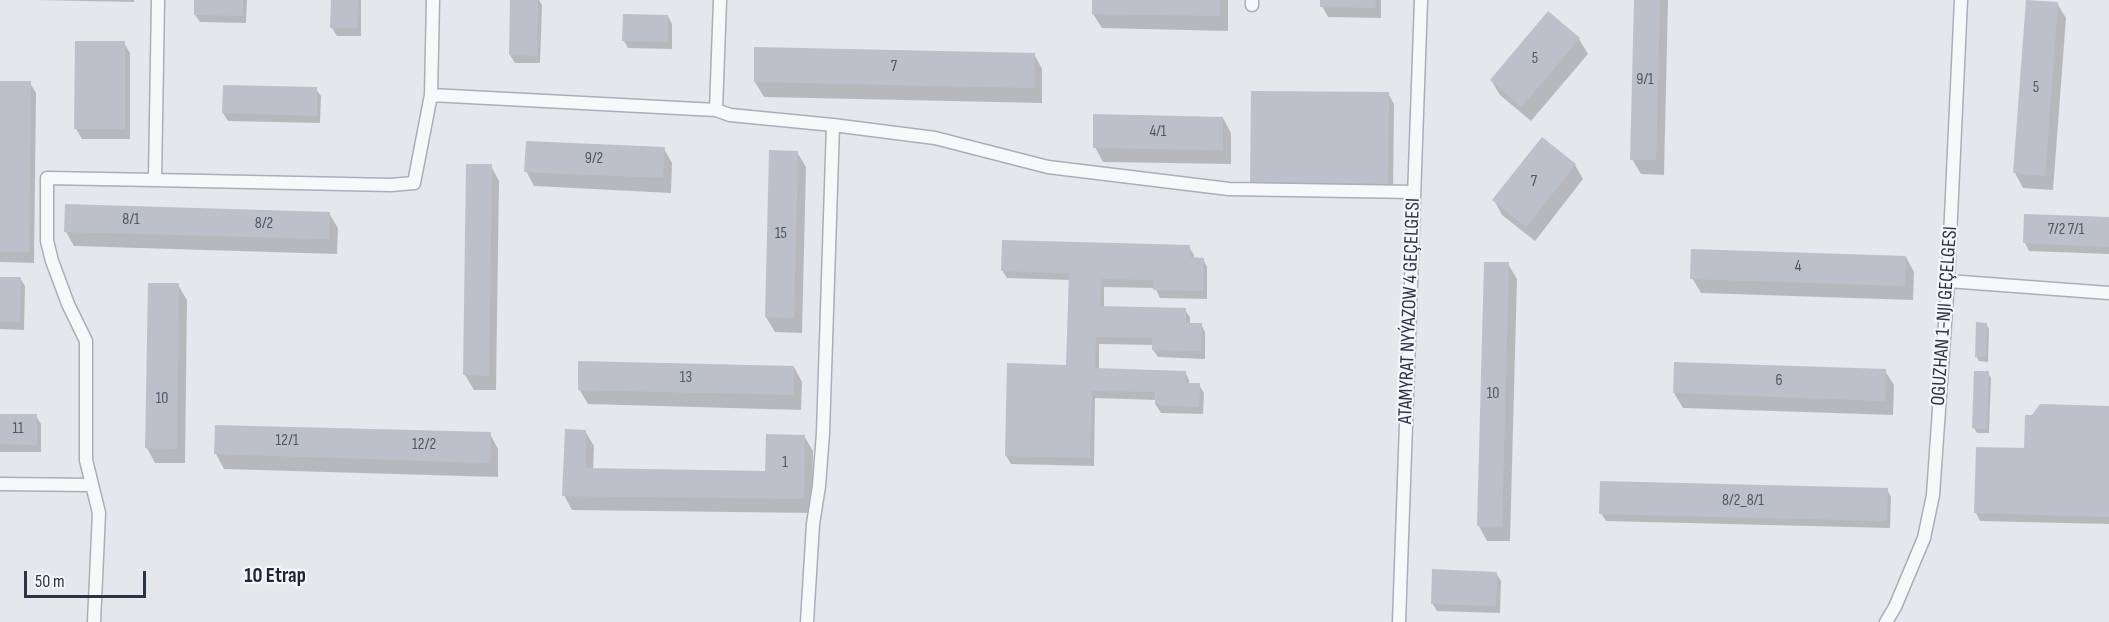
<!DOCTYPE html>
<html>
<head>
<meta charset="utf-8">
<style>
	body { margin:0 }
	#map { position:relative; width:2109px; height:622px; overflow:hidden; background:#e4e7ec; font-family:"Sofia Sans Condensed",sans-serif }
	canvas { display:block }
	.scale { position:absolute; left:24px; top:571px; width:122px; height:27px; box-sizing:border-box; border:3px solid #2b3445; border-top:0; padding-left:8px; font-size:18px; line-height:21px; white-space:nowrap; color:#2b3445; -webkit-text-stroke:4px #f4f6f9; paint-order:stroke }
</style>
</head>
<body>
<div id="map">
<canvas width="2109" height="622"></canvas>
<div class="scale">50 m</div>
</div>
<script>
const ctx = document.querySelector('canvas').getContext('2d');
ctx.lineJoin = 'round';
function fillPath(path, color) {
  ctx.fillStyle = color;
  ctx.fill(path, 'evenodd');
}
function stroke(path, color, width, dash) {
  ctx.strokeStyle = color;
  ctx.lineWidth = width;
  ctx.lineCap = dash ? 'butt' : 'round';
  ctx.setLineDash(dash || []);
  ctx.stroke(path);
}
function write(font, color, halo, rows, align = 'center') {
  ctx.font = font + ' "Sofia Sans Condensed",sans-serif';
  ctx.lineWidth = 4.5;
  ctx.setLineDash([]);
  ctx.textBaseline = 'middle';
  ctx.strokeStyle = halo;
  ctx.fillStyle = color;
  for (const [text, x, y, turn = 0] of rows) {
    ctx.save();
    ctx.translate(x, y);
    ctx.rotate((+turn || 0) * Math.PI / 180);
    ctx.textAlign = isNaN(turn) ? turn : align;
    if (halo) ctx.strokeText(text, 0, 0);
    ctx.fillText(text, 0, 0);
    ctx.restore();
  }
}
fillPath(new Path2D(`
	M35 0H134V2Z
	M196 0H247L246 23 200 22 195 15Z
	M332 0H361V36H337L332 28Z
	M512 0H539L542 5 540 63H515L510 55Z
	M1093 0H1228V31L1102 28 1093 14Z
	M1322 0H1381V18L1328 17 1322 6Z
	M1636 0H1668L1664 175 1641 174 1632 159Z
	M2057 3 2066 18 2053 190 2023 188 2015 173Z
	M1548 13 1579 39 1588 54 1531 121 1500 95 1491 80Z
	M668 16 672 24V49L628 48 624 41Z
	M124 43 130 53V139H82L76 129Z
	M1034 54 1042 69V103L764 97 755 82Z
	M0 82 30 83 36 93 34 263 0 262Z
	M316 89 321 96 320 123 228 121 223 113Z
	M1388 93 1394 104 1393 194 1258 193 1251 182Z
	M1223 118 1231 133V164L1103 162 1095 147Z
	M664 149 672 163 671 193 534 186 526 171Z
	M797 152 806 167 802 333 775 332 766 317Z
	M1575 165 1583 179 1535 241 1502 215 1494 200Z
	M491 166 499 181 496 390H474L465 375Z
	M329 213 338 228 337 254 74 246 66 232Z
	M2109 218V254L2029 251 2025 243Z
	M1189 247 1194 255V259H1203L1207 267V299L1160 298 1155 288 1104 287V308L1185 310 1190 317V324H1201L1205 332V359L1158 357 1153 350V345L1099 344V370L1185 372 1189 380V385H1199L1204 393 1203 414 1161 413 1156 405 1157 400 1095 398 1094 466 1011 464 1006 456 1068 366 1070 280 1007 278 1002 270Z
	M1906 257 1914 272 1913 300 1701 293 1692 278Z
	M1508 264 1517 279 1510 541H1487L1479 526Z
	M0 278H20L25 286 24 330 0 329Z
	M178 285 187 300 185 463H155L147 448Z
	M1986 324 1989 329 1988 362 1979 361 1976 356Z
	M794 367 802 382 801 410 588 404 579 389Z
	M1885 371 1894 385 1893 415 1683 408 1674 393Z
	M1988 373 1991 378 1989 433H1977L1974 428Z
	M2109 407V524L1980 521 1976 513 2026 450Z
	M0 415 36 416 41 424V452H0Z
	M585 431 594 446 593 470 767 472 804 436 813 451 812 513 572 510 564 495Z
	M490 434 498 449V477L224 469 216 454Z
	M1887 489 1891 497 1890 528 1606 521 1601 513Z
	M1496 573 1501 581 1500 613 1437 611 1432 603Z`), '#0003');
fillPath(new Path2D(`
	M194 0H243V16L194 15Z
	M331 0H358L357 28H330Z
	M510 0H538L537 56 509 55Z
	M1092 0H1220V16L1092 14Z
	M1320 0H1376L1375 8 1320 7Z
	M1634 0H1660L1656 160H1630Z
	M2026 0 2058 2 2045 176 2013 173Z
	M1548 11 1580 38 1521 107 1490 80Z
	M623 14 668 15V42L622 41Z
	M75 41H125V129H74Z
	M754 47 1035 53 1034 88 754 82Z
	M0 81H31L29 252H0Z
	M223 85 317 87V116L222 113Z
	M1251 91 1389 92 1388 184 1250 183Z
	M1093 114 1223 117V150L1093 148Z
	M1542 137 1576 164 1526 227 1492 200Z
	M526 141 665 147 663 178 524 172Z
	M769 150 798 151 794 318 765 317Z
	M466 164H492L489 376 463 375Z
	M65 204 330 212 329 239 64 232Z
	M2024 214 2109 217V247L2023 243Z
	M1002 240 1190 245V257L1204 258 1203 291 1153 290 1154 280 1101 279 1100 306 1186 308V323H1202L1201 351 1152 350V338L1096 337 1095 368 1186 371 1185 383H1200L1199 407 1155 405V392L1092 391 1090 458 1005 456 1007 363 1066 365 1069 273 1001 271Z
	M1691 249 1906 256 1905 286 1690 279Z
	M1484 262H1509L1502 527 1477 526Z
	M0 277H21L20 322H0Z
	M148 283H179L177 449 145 448Z
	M1976 322 1987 323 1986 357H1975Z
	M578 361 794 366V395L578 390Z
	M1674 362 1886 369 1885 401 1673 393Z
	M1974 371H1989L1987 429 1972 428Z
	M2040 404 2109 406V517L1974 513 1976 447 2024 448 2025 415H2032Z
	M0 414H37V445L0 444Z
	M215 425 491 432 490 463 214 454Z
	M565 429 586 430V468L765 471 766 434 805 435 804 499 562 496Z
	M1600 481 1888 488 1887 521 1599 514Z
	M1432 569 1497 572 1496 606 1431 604Z`), '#bbc0ca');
const street = new Path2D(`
	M158 0 155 180 391 185 414 183 431 95 433 0
	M1252 5V0
	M431 95 716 110 730 115 833 125 823 433 819 486 813 524 807 622
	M716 110 720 0
	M833 125 935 138 1048 167 1229 189 1414 192
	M1948 281 2109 293
	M0 484 92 485
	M94 622 99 513 86 460V341L68 304 52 261 47 241V178L155 180
	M1399 622 1421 0
	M1886 622 1895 607 1924 538 1933 495 1948 281 1961 0`);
stroke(street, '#a9aeb7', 15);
stroke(street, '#f7f8fa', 12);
write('16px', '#4f5766', null, [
	["5",1535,59],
	["7",894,67],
	["9/1",1645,80],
	["5",2036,88],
	["4/1",1158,132],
	["9/2",594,159],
	["7",1534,182],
	["8/1",131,220],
	["8/2",264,224],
	["7/2 7/1",2066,230],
	["15",781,234],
	["4",1798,267],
	["13",686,378],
	["6",1779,381],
	["10",1493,394],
	["10",162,399],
	["11",18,429],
	["12/1",287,441],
	["12/2",424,445],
	["1",785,463],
	["8/2_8/1",1743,501]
]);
write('20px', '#2b3445', '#f4f6f9', [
	["ATAMYRAT NYÝAZOW 4 GEÇELGESI",1410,311,-88],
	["OGUZHAN 1-NJI GEÇELGESI",1945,316,-86]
]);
write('bold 21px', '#1d2536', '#f4f6f9', [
	["10 Etrap",275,577]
]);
</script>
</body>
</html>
